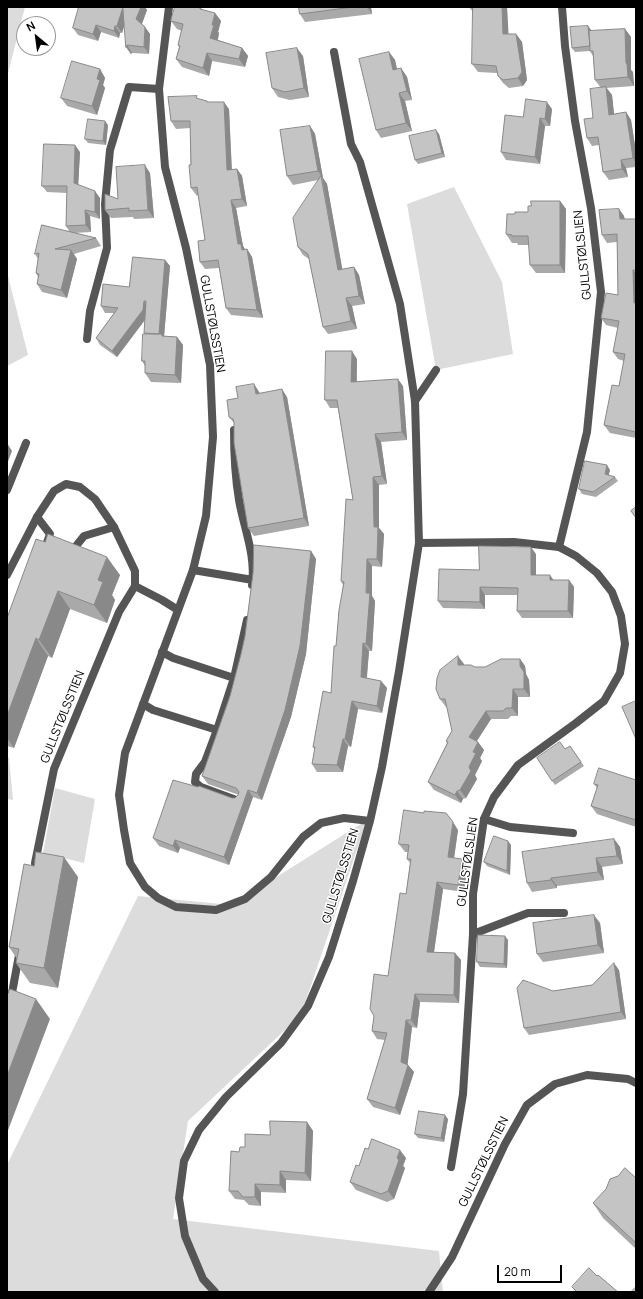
<!DOCTYPE html>
<html>
<head>
<meta charset="utf-8">
<style>
	body { margin:0 }
	#map { position:relative; width:643px; height:1299px; overflow:hidden; background:#fff; font-family:Manrope,sans-serif }
	canvas { display:block }
	.frame { position:absolute; inset:0; border:8px solid #000; pointer-events:none }
	.north { position:absolute; left:16px; top:16px; width:40px; height:40px; box-sizing:border-box; background:#fff; border:1px solid #999; border-radius:50%; rotate:331deg; font-size:11px; font-weight:700; line-height:16px; text-align:center; color:#000 }
	.north::after { content:''; display:block; margin:auto; width:14px; height:18px; background:#000; clip-path:polygon(50% 0,100% 100%,50% 72%,0 100%) }
	.scale { position:absolute; left:497px; top:1265px; width:65px; height:18px; box-sizing:border-box; border:2px solid #000; border-top:0; padding-left:5px; font-size:12px; line-height:14px; white-space:nowrap; color:#000; -webkit-text-stroke:3px #fff; paint-order:stroke }
</style>
</head>
<body>
<div id="map">
<canvas width="643" height="1299"></canvas>
<div class="frame"></div>
<div class="north">N</div>
<div class="scale">20 m</div>
</div>
<script>
const ctx = document.querySelector('canvas').getContext('2d');
ctx.lineJoin = 'round';
function fillPath(path, color) {
  ctx.fillStyle = color;
  ctx.fill(path, 'evenodd');
}
function stroke(path, color, width, dash) {
  ctx.strokeStyle = color;
  ctx.lineWidth = width;
  ctx.lineCap = dash ? 'butt' : 'round';
  ctx.setLineDash(dash || []);
  ctx.stroke(path);
}
function write(font, color, halo, rows, align = 'center') {
  ctx.font = font + ' Manrope,sans-serif';
  ctx.lineWidth = 3;
  ctx.setLineDash([]);
  ctx.textBaseline = 'middle';
  ctx.strokeStyle = halo;
  ctx.fillStyle = color;
  for (const [text, x, y, turn = 0] of rows) {
    ctx.save();
    ctx.translate(x, y);
    ctx.rotate((+turn || 0) * Math.PI / 180);
    ctx.textAlign = isNaN(turn) ? turn : align;
    if (halo) ctx.strokeText(text, 0, 0);
    ctx.fillText(text, 0, 0);
    ctx.restore();
  }
}
fillPath(new Path2D(`
	M7 7H25L7 77Z
	M454 187 502 282 513 354 436 370 407 204Z
	M7 272 28 355 7 366Z
	M7 757 9 758 13 800 7 799Z
	M55 788 95 799 84 863 43 853Z
	M367 820 301 1015 188 1121 173 1219 439 1251 443 1292H7V1165L138 896 232 905Z`), '#dcdcdc');
stroke(new Path2D(`
	M87 339 90 311 107 248 105 204 110 150 129 87 159 89
	M415 401 436 370
	M234 430C234 453 235 476 239 500 244 529 256 555 252 585
	M7 490 26 443
	M37 517 50 534 46 545
	M559 547 587 432 601 292 591 208 575 121 565 46 562 7
	M72 551 84 536 114 527
	M193 570 253 580
	M162 652 173 658 234 678
	M143 704 153 710 217 730
	M239 801 201 787 195 782 196 774 205 762 217 730 234 678 247 620
	M484 819 510 827 573 833
	M35 863 54 769 119 612 135 586
	M473 934 528 913H564
	M7 1006 12 993 19 955`), '#555', 8);
stroke(new Path2D(`
	M169 7 159 89 165 167 186 248 210 365 213 437 206 516 193 570 125 753 119 795 124 830 130 863 145 887 158 898 176 907 216 910 245 899 271 877 303 837 321 823 344 818 370 821 353 881 329 957 308 1006 281 1043 226 1097 199 1130 184 1161 179 1198 185 1236 203 1279 215 1292
	M334 52 351 144 360 162 400 304 415 401 419 543 399 671 382 767 370 821
	M419 543 514 542 559 547 576 556 597 573 612 592 621 616 625 644 620 673 604 701 576 723 518 765 494 797 484 819 473 894V934L463 1094 451 1167
	M7 575 37 517 54 491 66 484 80 487 95 499 114 527 135 571V586L162 600 178 610
	M429 1292 452 1257 505 1144 527 1105 555 1084 587 1075 628 1079 636 1083`), '#555', 8);
fillPath(new Path2D(`
	M79 7H145L147 10 142 24 150 34 149 54 132 53 131 54 126 47 125 24 122 33H120L119 38 101 32 98 41 78 35 73 28Z
	M201 7 202 10 215 13 221 21 218 32 219 33 218 40 242 48 248 56 245 67 212 61 209 76 182 67 176 59 179 47 178 45 182 31 177 29 171 21Z
	M299 7H371L372 14 305 22 300 14Z
	M469 7H507L508 34H516L522 42 527 80 523 86 509 88 503 83 498 76 497 73 478 72 472 64 473 12Z
	M588 26 591 30V31L625 29 631 37V70L633 72 634 86 606 88 612 95 614 114 626 112 631 120 636 152V167L626 168 628 177 609 180 603 172 599 145 592 146 587 138 601 88 595 80 593 56 590 51 575 52 572 48Z
	M389 52 395 60 397 69 401 68 407 77 412 100 405 101 412 131 381 138 376 130Z
	M303 56 309 97 290 100 278 97 272 88Z
	M100 69 105 78 103 85 105 88 97 115 67 106 61 98Z
	M199 99 229 109 232 170 237 169 242 176 247 206 236 208 243 246 245 250 247 249 252 257 263 318 231 315 226 308 219 268 205 269 200 262 205 240 198 195 197 196 191 188 190 128 176 129 171 121Z
	M552 109 550 126H545L540 164 506 160 501 152 523 117Z
	M108 125 106 145 88 143 85 139Z
	M310 126 315 134 323 178 327 184 342 270 354 267 359 275 365 304 352 306 357 329 328 334 323 327 309 259 303 255 298 247 318 180 293 185 287 176Z
	M439 134 445 157 418 164 415 160Z
	M80 152 78 185 100 198V219L90 216 91 232 74 233 96 238 101 246 74 254 77 259 67 298 42 292 37 284 38 277 36 273 38 259 35 254 69 231 66 226 67 193 47 192 42 186Z
	M150 173 154 218 134 219 133 217 111 218 105 210Z
	M560 201 566 209 565 273H536L530 265 529 245H518L517 243H512L506 234 515 214 528 212 531 206Z
	M619 209 624 216 625 219H636V438L610 433 604 425 619 386 624 361 618 359 613 352 618 328 606 325 601 318 618 295 617 242 607 243 602 235Z
	M165 260 170 266 164 336 177 337 183 345 181 383 151 382 145 373V366L142 361 145 334 144 333 145 320 117 357 100 345 96 338 114 313H105L101 306 129 287Z
	M357 359V382L403 386 407 440 381 442 387 484 379 485V528L384 534 382 567 372 566V596L375 601 372 651H369L367 678 381 681 387 688 382 713 358 709 351 747 348 746 343 772H317L312 764 315 750 313 747 331 693 343 585 341 581 353 500 338 408H330L325 400Z
	M254 384 259 392 260 393 287 397 309 526 254 536 248 528 234 423 229 417 238 398Z
	M610 470 608 475 615 477 618 481 596 497 582 494 579 489Z
	M45 542 120 575 112 595 115 600 107 623 70 609 52 658 48 656 14 748 7 746V618Z
	M311 551 316 559 306 654 291 717 262 800 253 797 229 865 180 848 178 853 159 846 153 838 232 798H235L239 795 208 784 202 776Z
	M536 554V575L553 580H569L574 587 573 618H522L517 611V595H485V609L443 608 438 601 479 570Z
	M520 659 525 666 526 674 529 680 530 697H518V716H511L508 719H491L477 741 484 750 480 758 482 761 475 775 477 779 466 798 463 799 461 803 434 790 428 782 447 743 446 741 452 731 447 707H446L440 699 464 664V665L475 667H485Z
	M570 746 584 766 555 785 537 758 565 749Z
	M636 780V827L597 814 591 806 597 788 594 784Z
	M458 830 454 858 467 867 464 892 443 889 434 952 455 953 461 960 459 1003 420 1002 417 1028 412 1027 407 1064 408 1065 414 1072 400 1115 373 1107 367 1099 385 1040 377 1039 372 1031 388 976 406 894 410 863 407 859 408 852H405L399 844Z
	M614 839 620 847 623 864 602 867 604 880 557 886V888L532 892 527 883Z
	M511 845 510 875 487 866 484 862Z
	M34 866 78 877 58 988 30 983 16 963 17 959 9 947Z
	M600 923 604 953 543 962 537 954Z
	M508 940 507 968 480 967 477 962Z
	M619 970 626 1019 529 1035 524 1028 553 991 592 985Z
	M448 1119 444 1142 418 1138 415 1134Z
	M307 1122 313 1131 311 1181 286 1180V1193L261 1192V1206L249 1205 244 1200 235 1199 229 1191 239 1152 245 1147 270 1135Z
	M406 1158 403 1166 405 1168 394 1199 387 1202 356 1190 350 1182 359 1166Z
	M636 1178V1249L603 1218 593 1203Z`), '#a9a9a9');
fillPath(new Path2D(`
	M123 7H124L128 12 122 33 117 26Z
	M141 7H145L147 10 141 26 136 19Z
	M367 7H371L372 14Z
	M502 7H507L509 42 503 34Z
	M215 13 221 21 218 32 219 33 216 46 210 38Z
	M96 25 101 32 98 41 93 34Z
	M115 26 120 33 119 38 114 31Z
	M588 26 591 30 593 51 590 46Z
	M145 27 150 34 149 54 144 47Z
	M625 29 631 37V70L633 72 634 86 628 77 626 63Z
	M516 34 522 42 527 80 523 86 518 78Z
	M127 45 132 53 131 54 126 47Z
	M242 48 248 56 245 67 239 59Z
	M297 48 303 56 309 97 304 88Z
	M389 52 395 60 399 79 393 70Z
	M207 53 212 61 209 76 203 68Z
	M401 68 407 77 412 100 407 91Z
	M100 69 105 78 103 85 105 88 97 115 92 106 97 79Z
	M606 87 612 95 615 123 609 115Z
	M399 93 405 101 412 131 406 123Z
	M224 102 229 109 232 178 227 170Z
	M547 102 552 109 550 126 545 119Z
	M626 112 631 120 636 152V163L633 158Z
	M540 118 545 126 540 164 535 157Z
	M105 121 108 125 106 145 103 141Z
	M310 126 315 134 323 178 327 184 344 278 338 270 322 177 318 171Z
	M436 130 439 134 445 157 442 153Z
	M75 145 80 152 78 190 74 183Z
	M621 160 626 168 628 177 622 169Z
	M145 165 150 173 154 218 148 210Z
	M237 169 242 176 247 206 242 199Z
	M95 191 100 198V219L95 212Z
	M231 200 236 208 243 246 246 251 247 257 238 244Z
	M560 201 566 209 565 273 560 265Z
	M619 209 624 216 625 227 620 219Z
	M85 210 90 216 91 232 86 225Z
	M247 249 252 257 263 318 257 310Z
	M71 250 77 259 67 298 61 290Z
	M165 260 170 266 164 337 168 342 159 334Z
	M354 267 359 275 365 304 359 296Z
	M633 270 636 274V306L634 303Z
	M346 298 352 306 357 329 351 321Z
	M144 301 148 308 147 317 117 357 112 351Z
	M177 337 183 345 181 383 175 375Z
	M352 351 357 359 356 390 351 382Z
	M398 379 403 386 407 440 402 432Z
	M254 384 259 392 261 402 256 394Z
	M282 389 287 397 309 526 304 518Z
	M375 434 381 442 387 484 382 476Z
	M7 443 12 451 7 464Z
	M607 465 610 470 608 478 605 474Z
	M373 477 379 485V528L384 534 382 567 377 559 374 527Z
	M531 547 536 554V582L531 575Z
	M311 551 316 559 306 654 291 717 262 800 257 793Z
	M107 557 120 575 112 595 115 600 107 623 94 605 98 580Z
	M367 559 372 566V596L375 601 372 651 366 644Z
	M550 575 555 582 550 580Z
	M569 580 574 587 573 618 568 611Z
	M480 587 485 595V609L480 602Z
	M58 591 70 609 52 658 39 640Z
	M36 638 48 656 14 748 7 738V716Z
	M363 643 369 651 366 685 361 677Z
	M458 656 464 664V673L458 665Z
	M520 659 525 666 526 674 529 680 530 697 524 689 520 666Z
	M381 681 387 688 382 713 377 706Z
	M513 689 518 697V716L512 708Z
	M352 701 358 709 351 747 345 739Z
	M486 711 491 719 474 745 469 737Z
	M343 739 348 746 343 772 337 765Z
	M478 742 484 750 480 758 482 761 475 775 477 779 466 798 460 790 469 767 473 752Z
	M248 790 253 797 229 865 224 857Z
	M457 791 463 799 461 803 455 795Z
	M453 822 458 830 453 865 448 857Z
	M614 839 620 847 623 864 617 856Z
	M175 840 180 848 178 853 173 846Z
	M508 841 511 845 510 875 507 871Z
	M64 857 78 877 58 988 44 968Z
	M596 858 602 867 604 880 598 872Z
	M462 859 467 867 464 892 458 885Z
	M551 878 557 886V888L551 880Z
	M437 882 443 889 433 959 427 952Z
	M594 915 600 923 604 953 598 945Z
	M505 936 508 940 507 968 504 964Z
	M455 953 461 960 459 1003 454 995Z
	M614 963 619 970 626 1019 621 1012Z
	M415 994 420 1002 417 1028 411 1020Z
	M36 999 50 1019 7 1133V1076Z
	M406 1020 412 1027 407 1070 401 1062Z
	M408 1065 414 1072 400 1115 395 1108Z
	M445 1115 448 1119 444 1142 441 1138Z
	M307 1122 313 1131 311 1181 305 1173Z
	M400 1150 406 1158 403 1166 405 1168 394 1199 388 1191 397 1158Z
	M280 1171 286 1180V1193L280 1185Z
	M255 1184 261 1192V1206L255 1197Z`), '#898989');
const building = new Path2D(`
	M79 7H123L117 26H115L114 31 96 25 93 34 73 28Z
	M123 7H141L136 19 145 27 144 47 127 45 126 47Z
	M175 7H200V9L215 13 212 25H214L210 38 242 48 239 59 207 53 203 68 176 59 180 46 178 45 183 24 171 21Z
	M299 7H353L300 14Z
	M473 7H502L503 34H516L522 72 518 78 503 80 498 76 496 66 472 64Z
	M588 26 590 46 572 48 570 27Z
	M625 29 626 63 627 64 628 77 595 80 593 51H590L589 31Z
	M297 48 304 88 285 92 272 88 266 53Z
	M389 52 393 70 401 68 407 91 399 93 406 123 376 130 359 59Z
	M72 61 100 69 97 79 100 80 92 106 61 98Z
	M606 87 609 115 626 112 633 158 621 160 622 169 603 172 598 137 587 138 584 119 593 118 590 89Z
	M197 96 196 98 207 101V102H224L227 170 237 169 242 199 231 200 238 244H241L242 250 247 249 257 310 226 308 218 260 200 262 198 241 205 240 197 187 191 188 189 165H191L190 121H171L168 97Z
	M526 99 547 102 545 119 540 118 535 157 501 152 505 115 523 117Z
	M88 119 105 121 103 141 85 139Z
	M310 126 318 171 287 176 280 130Z
	M436 130 442 153 415 160 409 136Z
	M44 144 75 145 74 183 95 191V212L85 210 86 225 66 226 67 186H42Z
	M145 165 148 210 129 211V208L105 210V194L118 199 116 167Z
	M321 176 338 270 354 267 359 296 346 298 351 321 323 327 308 254 298 247 293 218Z
	M531 201H560V265H530L528 236H512V235L506 234 507 214H515V212H528V206H531Z
	M619 209 620 219H636V270H633L634 303H636V432L604 425 612 385 619 386 625 354 613 352 619 321 601 318 606 293 618 295 617 234 602 235 599 210Z
	M42 225 96 238 55 249 71 250 61 290 37 284 39 274 36 273 39 253 35 254Z
	M133 257 165 260 159 334 144 333 146 301H144L143 310 112 351 96 338 118 308 101 306 103 284 129 287Z
	M143 334H162V336L177 337 175 375 145 373V361H142Z
	M326 351H352L351 382 398 379 402 432 375 434 382 476 373 477 374 527H378L377 559H367L366 593H370L366 644 363 643 361 677 381 681 377 706 352 701 345 739H343L337 765 312 764 315 747H313L323 691 331 693 334 646H336L339 610 344 582 341 581 346 499 353 500 337 400H325Z
	M254 384 256 394 282 389 304 518 248 528 234 443V422L233 419 229 417 227 400 238 398 236 387Z
	M585 461 607 465 605 474 615 477 593 492 579 489Z
	M636 507V518L631 511Z
	M48 534 107 557 98 580 103 582 94 605 58 591 39 640 36 638 7 716V618L36 539 45 542Z
	M254 545 311 551 300 646 285 710 257 793 248 790 224 857 175 840 173 846 153 838 173 780 198 787 199 786 232 798H235L238 795 239 792 236 788 202 776 230 696 241 654 245 636 253 573Z
	M479 546 531 547V575H550V580H569L568 611H517L518 588 480 587V602L438 601 439 569 479 570Z
	M458 656V665H471L475 667H485L501 659H520V666L524 672V689H513L512 708H506L503 711H486L469 737 478 742 473 752 476 753 469 767 471 771 460 790 457 791 455 795 428 782 448 742 446 741 452 731 445 699H440L436 689 437 678 440 670Z
	M636 701V739L622 707Z
	M560 742 565 749 570 746 581 762 552 781 537 758Z
	M599 768 636 780V820L591 806 598 785 594 784Z
	M404 810 424 813V811L446 813 453 822 448 857 462 859 458 885 437 882 427 952 455 953 454 995 415 994 411 1020H406L401 1062 408 1065 395 1108 367 1099 387 1033 372 1031 374 1016 370 1009 374 974 388 976 400 893 406 894 411 859H407L409 845 399 844Z
	M494 836 508 841 507 871 484 862Z
	M614 839 617 856 596 858 598 872 551 878V880L527 883 522 852Z
	M36 852 64 857 44 968 16 963 19 949 9 947 24 864 34 866Z
	M594 915 598 945 537 954 533 923Z
	M478 935 505 936 504 964 477 962Z
	M614 963 621 1012 524 1028 517 988 523 980 553 991 592 985Z
	M10 989 36 999 7 1076V996Z
	M419 1111 445 1115 441 1138 415 1134Z
	M270 1121 307 1122 305 1173 280 1171V1185L255 1184V1197H243L238 1191H229L231 1151 239 1152 240 1147H245V1134L270 1135Z
	M372 1139 400 1150 397 1158 399 1160 388 1191 381 1194 350 1182 356 1165 359 1166 365 1148 368 1149Z
	M625 1168 636 1178V1243L593 1203 606 1189 610 1179 618 1176Z
	M589 1268 597 1276 598 1275 618 1292H577L572 1287Z
	M636 1287V1292H631Z`);
fillPath(building, '#c4c4c4');
stroke(building, '#898989', 1);
write('12px', '#000', '#fff', [
	["GULLSTØLSLIEN",583,255,-96],
	["GULLSTØLSSTIEN",212,324,80],
	["GULLSTØLSSTIEN",63,717,-68],
	["GULLSTØLSLIEN",468,862,-82],
	["GULLSTØLSSTIEN",341,876,-73],
	["GULLSTØLSSTIEN",484,1162,-64]
]);
</script>
</body>
</html>
